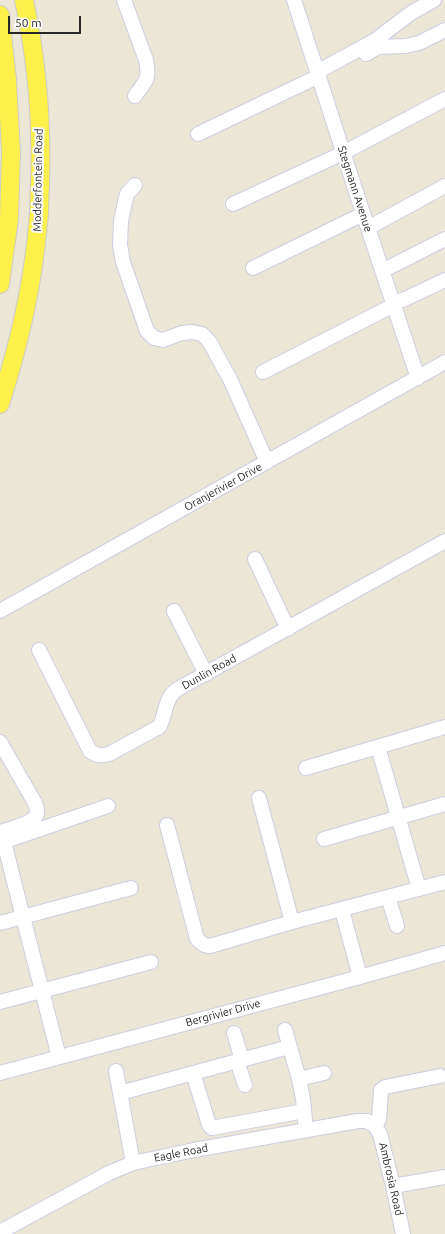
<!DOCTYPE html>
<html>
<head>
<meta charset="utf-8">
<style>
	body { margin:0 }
	#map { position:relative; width:445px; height:1234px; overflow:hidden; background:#ece6d7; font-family:Ubuntu,sans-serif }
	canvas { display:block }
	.scale { position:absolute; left:8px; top:16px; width:73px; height:18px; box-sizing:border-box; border:2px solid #272727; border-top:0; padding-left:5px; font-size:12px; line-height:14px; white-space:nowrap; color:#272727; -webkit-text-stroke:3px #fff; paint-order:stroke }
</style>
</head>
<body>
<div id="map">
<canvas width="445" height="1234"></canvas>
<div class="scale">50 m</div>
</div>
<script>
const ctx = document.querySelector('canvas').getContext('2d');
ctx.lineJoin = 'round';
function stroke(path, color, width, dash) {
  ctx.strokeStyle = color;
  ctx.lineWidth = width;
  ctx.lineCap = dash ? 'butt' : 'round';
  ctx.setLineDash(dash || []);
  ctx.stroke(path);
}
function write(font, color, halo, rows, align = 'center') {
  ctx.font = font + ' Ubuntu,sans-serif';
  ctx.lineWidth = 4;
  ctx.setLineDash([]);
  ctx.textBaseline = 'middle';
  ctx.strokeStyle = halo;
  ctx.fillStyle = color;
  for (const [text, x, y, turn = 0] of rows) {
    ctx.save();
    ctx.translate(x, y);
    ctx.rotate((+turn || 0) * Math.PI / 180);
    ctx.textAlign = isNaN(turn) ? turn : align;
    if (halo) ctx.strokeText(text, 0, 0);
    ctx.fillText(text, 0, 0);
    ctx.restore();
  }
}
const minor = new Path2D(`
	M124 0 146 60C150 80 146 80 135 96
	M294 0 357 195 418 378
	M366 54 378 47 406 46 419 43 445 30
	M317 72 374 41 411 13 434 0
	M198 134 319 76
	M135 185 127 194 125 202 121 221 120 245 123 262 147 331 154 338 163 340 182 333 192 332 202 334 209 341 230 379 267 462
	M233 204 343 153 445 99
	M368 228 445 186
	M253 268 363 214
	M382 271 445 239
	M393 303 405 299 445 280
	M263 372 394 305
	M255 559 288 629
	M0 611 445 362
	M174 611 206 674
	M39 650 90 751C97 756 101 756 109 754L159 727C166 716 164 701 174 692 177 689 181 687 185 685L445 541
	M0 742 35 803C37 807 38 811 36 816 31 824 9 829 0 832
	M378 747 419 889
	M306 768 445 727
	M259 798 292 922
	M167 825 197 939 204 945 210 946 292 922 445 882
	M324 839 445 804
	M4 842 23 917 59 1057
	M0 843 108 806
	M388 897 397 926
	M342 910 360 977
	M0 923 131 888
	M0 1002 151 962
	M285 1030 299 1079 303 1099 305 1121
	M234 1033 242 1060
	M237 1061 245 1085
	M116 1071 133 1163
	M0 1073 360 977 445 953
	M193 1073 209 1125 212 1128 304 1111
	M299 1079 324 1073
	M120 1093 289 1047
	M375 1126 379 1119 381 1090 385 1087 440 1076
	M393 1186 445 1177
	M0 1232 109 1173 133 1163 194 1150 358 1121H367L375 1126 380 1134 393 1186 403 1234`);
const major = new Path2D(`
	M0 15 7 80 11 152 9 219 0 284
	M0 404C19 345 33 285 38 223 40 210 39 197 40 184 42 123 37 60 24 0`);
stroke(minor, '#cccde2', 16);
stroke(major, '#cbcbcb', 20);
stroke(minor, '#fff', 14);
stroke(major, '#fdf04b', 18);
write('11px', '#272727', '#fff', [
	["Modderfontein Road",38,180,-89],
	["Stegmann Avenue",355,189,72],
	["Oranjerivier Drive",223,487,-29],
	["Dunlin Road",209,672,-29],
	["Bergrivier Drive",223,1013,-15],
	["Eagle Road",181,1153,-11],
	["Ambrosia Road",391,1179,77]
]);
</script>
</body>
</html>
